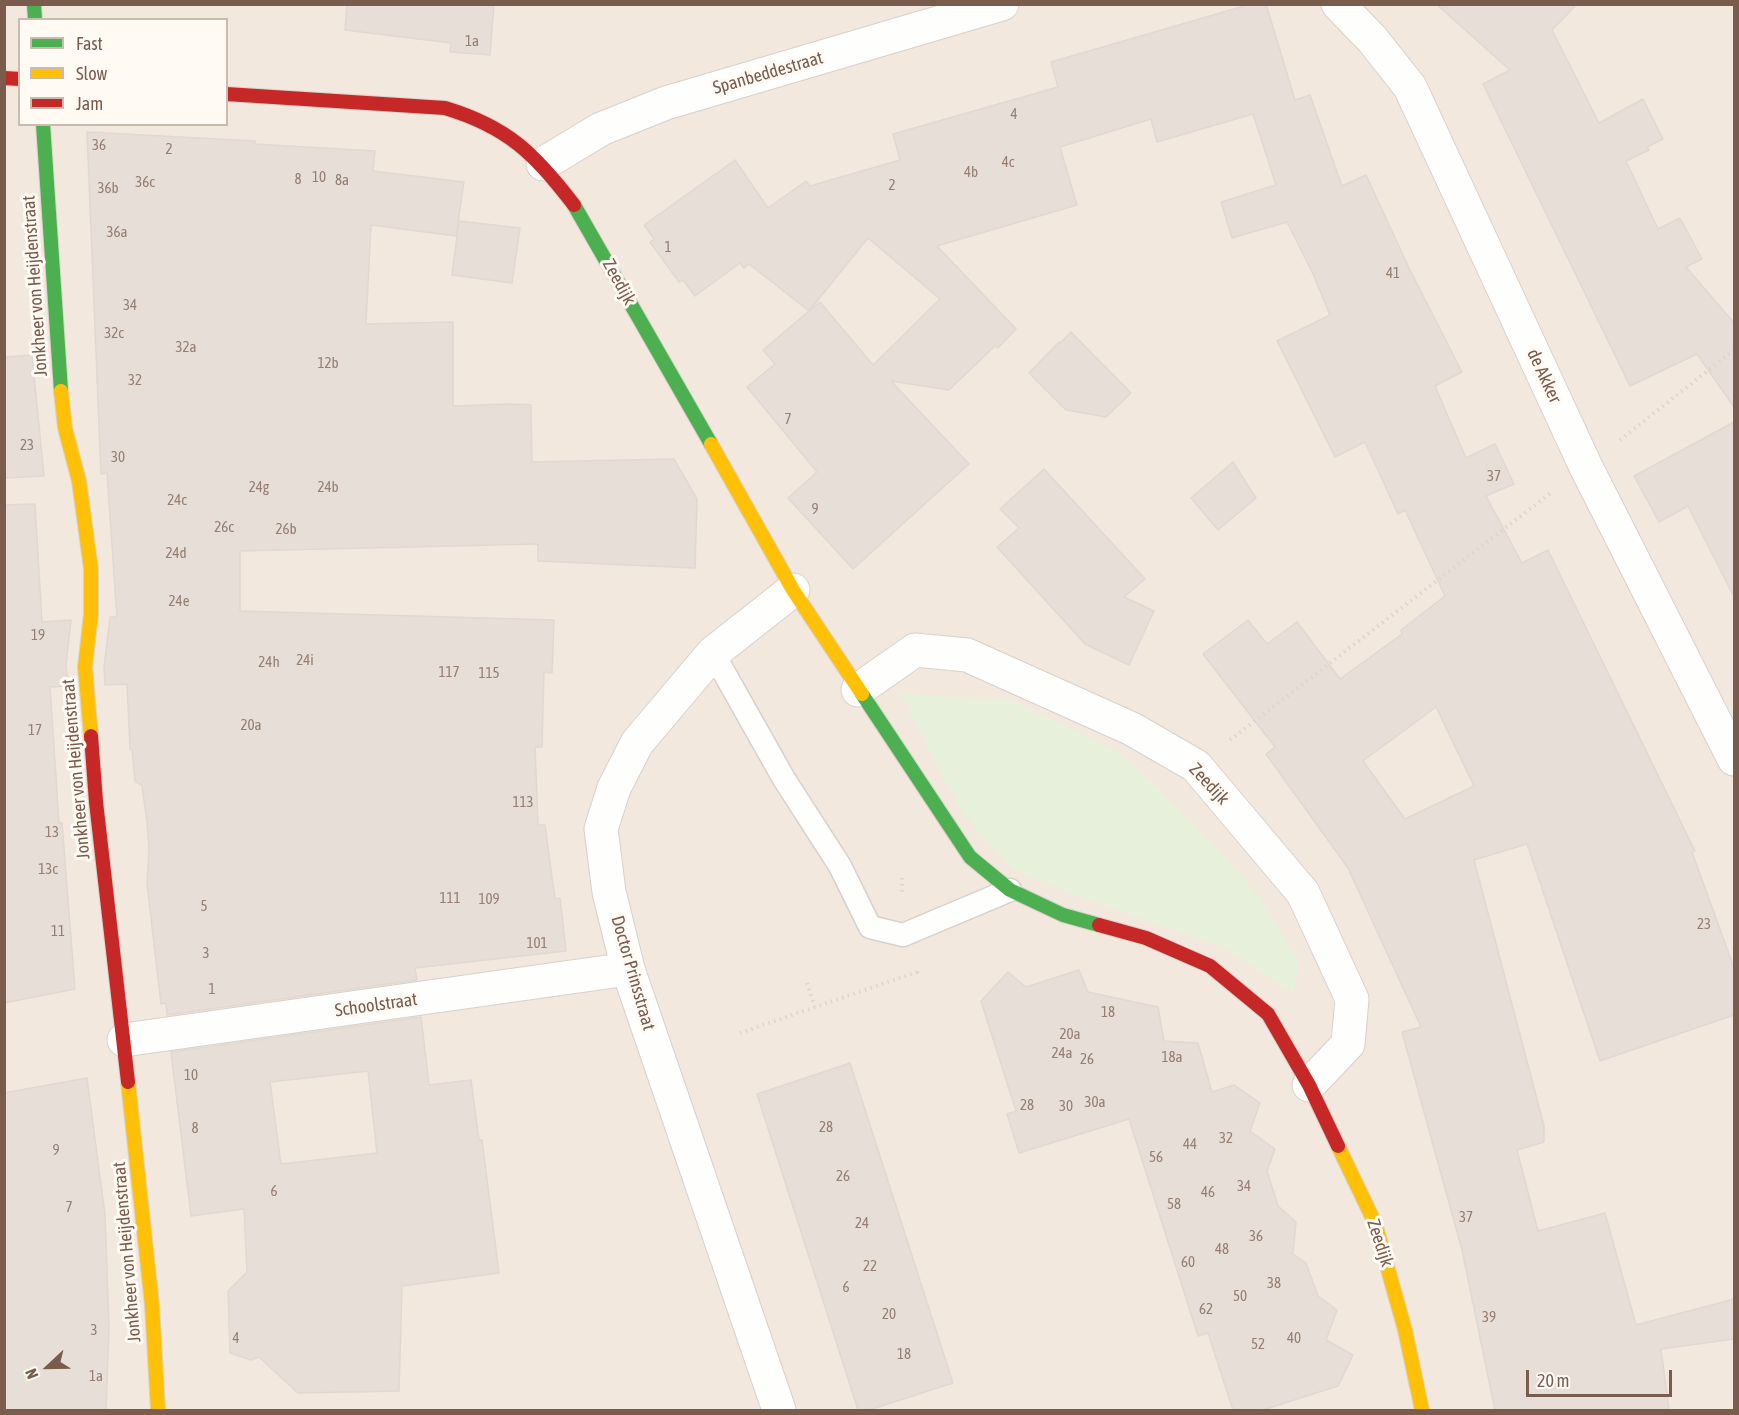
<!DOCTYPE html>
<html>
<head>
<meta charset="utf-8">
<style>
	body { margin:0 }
	#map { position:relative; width:1739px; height:1415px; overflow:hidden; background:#f9f5f0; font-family:"Asap Condensed",sans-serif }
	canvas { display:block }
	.frame { position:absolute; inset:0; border:6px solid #7a5c4d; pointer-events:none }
	.legend { position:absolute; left:18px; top:18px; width:210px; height:108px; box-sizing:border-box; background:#fffaf3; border:2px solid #cabbb1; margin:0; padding:8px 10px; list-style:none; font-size:18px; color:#7a5c4d }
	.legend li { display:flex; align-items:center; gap:12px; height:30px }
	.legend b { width:30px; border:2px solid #cabbb1 }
	.north { position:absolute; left:18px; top:1337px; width:60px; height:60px; -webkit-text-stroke:4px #fffaf3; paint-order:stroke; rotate:248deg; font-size:16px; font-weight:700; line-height:24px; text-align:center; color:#7a5c4d }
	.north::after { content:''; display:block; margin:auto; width:21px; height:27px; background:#7a5c4d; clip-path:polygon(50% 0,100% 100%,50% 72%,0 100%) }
	.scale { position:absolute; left:1526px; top:1370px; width:146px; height:27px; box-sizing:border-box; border:3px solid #7a5c4d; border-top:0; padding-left:8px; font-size:18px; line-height:21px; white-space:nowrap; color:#7a5c4d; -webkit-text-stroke:4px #fffaf3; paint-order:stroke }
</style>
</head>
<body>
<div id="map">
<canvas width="1739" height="1415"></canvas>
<div class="frame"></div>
<ul class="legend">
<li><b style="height:8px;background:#4caf50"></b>Fast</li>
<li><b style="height:8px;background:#ffc107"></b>Slow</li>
<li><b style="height:8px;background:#c62828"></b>Jam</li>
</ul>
<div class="north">N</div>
<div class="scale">20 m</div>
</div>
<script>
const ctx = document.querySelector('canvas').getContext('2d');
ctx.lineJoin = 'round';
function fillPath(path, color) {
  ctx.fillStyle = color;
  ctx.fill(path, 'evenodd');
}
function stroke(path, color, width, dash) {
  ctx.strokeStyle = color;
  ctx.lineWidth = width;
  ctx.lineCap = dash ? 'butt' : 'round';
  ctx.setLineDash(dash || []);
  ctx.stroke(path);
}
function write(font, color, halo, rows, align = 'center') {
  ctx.font = font + ' "Asap Condensed",sans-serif';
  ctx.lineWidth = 6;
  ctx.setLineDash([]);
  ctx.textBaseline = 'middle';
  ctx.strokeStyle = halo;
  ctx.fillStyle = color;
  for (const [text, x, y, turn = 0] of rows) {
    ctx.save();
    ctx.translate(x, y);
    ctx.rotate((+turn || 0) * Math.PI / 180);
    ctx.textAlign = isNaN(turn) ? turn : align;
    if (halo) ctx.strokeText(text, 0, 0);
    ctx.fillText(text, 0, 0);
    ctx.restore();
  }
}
fillPath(new Path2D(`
	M5 5H1734V1410H5ZM20 20H226V124H20Z`), '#f2e8de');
fillPath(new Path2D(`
	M900 694 1010 700 1113 749 1188 816 1261 899 1299 962 1294 994 1225 948 1089 900 1012 869 961 811Z`), '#e7f0db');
const building = new Path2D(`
	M347 4H494L490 55 450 52 451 43 345 30Z
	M1251 4H1266L1295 100 1310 95 1342 186 1366 175 1410 270 1462 372 1435 386 1466 458 1495 444 1514 484 1486 496 1522 563 1548 550 1695 851 1692 852 1734 968V1015L1600 1061 1527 844 1474 860 1544 1126V1142L1517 1150 1538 1231 1605 1213 1636 1325 1734 1299V1339L1661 1349 1669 1410H1495L1462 1250 1402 1032 1421 1027 1348 868 1266 754 1275 747 1203 654 1248 620 1267 644 1297 622 1340 679 1402 634 1401 630 1445 596 1405 510 1398 514 1365 442 1335 457 1277 341 1330 315 1313 274 1287 222 1232 238 1221 202 1276 185 1253 114 1157 142 1151 119 1060 147 1077 205 937 246 1016 329 998 348 995 346 949 390 891 381 969 464 853 569 788 498 817 472 747 387 775 364 763 350 809 311 749 264 744 268 740 263 695 296 683 280 679 282 650 242 654 239 644 225 735 160 768 208 806 181 810 186 900 160 893 134 1058 87 1051 62ZM868 238 940 299 873 365 820 302 809 311ZM1436 707 1474 786 1405 819 1363 761Z
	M1436 4H1577L1552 30 1599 123 1643 99 1663 139 1647 147 1649 150 1626 161 1658 229 1680 218 1702 259 1686 267 1734 323V407L1697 354 1630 386 1483 84 1510 70Z
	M87 132 255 141V144L375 151 373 171 464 182 456 236 371 225 366 324 453 322V406L510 404 531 405 532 462 674 459 697 499 695 568 538 561V544L240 551V611L554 620 552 673 544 672 542 747H535L538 825H545L555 899 560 898 566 951 415 968 417 980 167 1015 166 1003 161 1004 147 883 149 849 147 822 142 786 135 781 132 749H130L127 684 105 685 104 667 110 617H117L107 473 101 474Z
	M459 221 520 228 512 283 452 275Z
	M1071 332 1131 393 1106 417 1066 410 1029 373 1059 342 1060 343Z
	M32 355 44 476 4 478V357Z
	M1734 422V597L1688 506 1659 522 1634 476Z
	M1233 462 1256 498 1218 530 1191 498Z
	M1044 469 1145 579 1124 597 1154 611 1129 665 1085 644 997 547 1019 528 1000 509Z
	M35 504 42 622 71 620 66 665 68 686 50 687 59 823H62L75 989 4 1003V505Z
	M1079 970 1088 992 1158 1007 1164 1041 1198 1043 1212 1092 1234 1085 1260 1103 1250 1131 1275 1149 1267 1171 1278 1206 1296 1222 1293 1254 1306 1263 1318 1296 1337 1310 1326 1340 1353 1355 1338 1386 1263 1410H1233L1208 1333 1198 1336 1129 1119 1019 1153 1007 1114 1016 1111 981 1001 1008 972 1026 987Z
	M421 1017 429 1085 471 1080 479 1140H482L499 1273 402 1286 399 1391 298 1393 259 1357 251 1360 230 1353 228 1291 247 1272 244 1209 191 1216 171 1052ZM368 1071 377 1153 281 1164 270 1082Z
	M850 1063 953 1383 869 1410H858L757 1094Z
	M87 1078 105 1215 109 1326 106 1410H4V1093Z`);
fillPath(building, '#e6ded7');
stroke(building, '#e2d8d2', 1.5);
const lane = new Path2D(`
	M713 653 784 779 840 866 870 927 903 935 1010 890`);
const street = new Path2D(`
	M1338 4 1372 39 1410 87 1586 467 1734 759
	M543 164 601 129 666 103 1002 4
	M858 690 915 650 967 655 1132 729 1196 766 1303 893 1352 999 1348 1044 1309 1085
	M124 1040 628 969
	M779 1410 628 969 609 892 601 829 614 788 637 743 713 653 793 590`);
const fast = new Path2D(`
	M34 4 35 20
	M43 124 61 391
	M574 205 711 444
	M862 694 970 857 1010 890 1063 915 1099 925`);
const slow = new Path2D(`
	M61 391 65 428 79 481 91 569V614L85 667 91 736
	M711 444 793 590 862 694
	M128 1082 152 1305 158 1410
	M1338 1146 1375 1223 1405 1330 1422 1410`);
const jam = new Path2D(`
	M4 78 20 79
	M226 94 445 108C508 127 535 154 574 205
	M91 736 96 802 128 1082
	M1099 925 1146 938 1210 966 1268 1014 1309 1085 1338 1146`);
stroke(lane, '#d7d1cb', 25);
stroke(street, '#d7d1cb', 35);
stroke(fast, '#d9d2cb', 16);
stroke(slow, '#d9d2cb', 16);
stroke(jam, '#d9d2cb', 16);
stroke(new Path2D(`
	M1620 440 1734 350
	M1230 740 1552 492
	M902 878V896
	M807 983 815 1007
	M740 1033 917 972 916 970`), '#dcd5d0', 4, [1.5, 4.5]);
stroke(lane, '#fefefd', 22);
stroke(street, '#fefefd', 33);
stroke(fast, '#4caf50', 14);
stroke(slow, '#ffc107', 14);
stroke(jam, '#c62828', 14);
write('15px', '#977e72', null, [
	["1a",472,41],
	["4",1014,114],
	["36",99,145],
	["2",169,149],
	["4c",1008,162],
	["4b",971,172],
	["10",319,177],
	["8",298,179],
	["8a",342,180],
	["36c",145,182],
	["2",892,185],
	["36b",108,188],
	["36a",117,232],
	["1",668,247],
	["41",1393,273],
	["34",130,305],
	["32c",114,333],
	["32a",186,347],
	["12b",328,363],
	["32",135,380],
	["7",788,419],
	["23",27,445],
	["30",118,457],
	["37",1494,476],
	["24g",259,487],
	["24b",328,487],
	["24c",177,500],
	["9",815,509],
	["26c",224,527],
	["26b",286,529],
	["24d",176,553],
	["24e",179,601],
	["19",38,635],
	["24i",305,660],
	["24h",269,662],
	["117",449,672],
	["115",489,673],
	["20a",251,725],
	["17",35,730],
	["113",523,802],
	["13",52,832],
	["13c",48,869],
	["111",450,898],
	["109",489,899],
	["5",204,906],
	["23",1704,924],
	["11",58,931],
	["101",537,943],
	["3",206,953],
	["1",212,989],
	["18",1108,1012],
	["20a",1070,1034],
	["24a",1062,1053],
	["18a",1172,1057],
	["26",1087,1059],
	["10",191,1075],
	["30a",1095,1102],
	["28",1027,1105],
	["30",1066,1106],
	["28",826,1127],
	["8",195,1128],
	["32",1226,1138],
	["44",1190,1144],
	["9",56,1150],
	["56",1156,1157],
	["26",843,1176],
	["34",1244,1186],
	["6",274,1191],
	["46",1208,1192],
	["58",1174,1204],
	["7",69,1207],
	["37",1466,1217],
	["24",862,1223],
	["36",1256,1236],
	["48",1222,1249],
	["60",1188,1262],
	["22",870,1266],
	["38",1274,1283],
	["6",846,1287],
	["50",1240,1296],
	["62",1206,1309],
	["20",889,1314],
	["39",1489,1317],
	["3",94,1330],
	["4",236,1338],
	["40",1294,1338],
	["52",1258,1344],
	["18",904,1354],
	["1a",96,1376]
]);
write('18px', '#7a5c4d', '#fffaf3', [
	["Spanbeddestraat",768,73,-16],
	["Zeedijk",619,282,61],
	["Jonkheer von Heijdenstraat",35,286,-94],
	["de Akker",1544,376,65],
	["Jonkheer von Heijdenstraat",76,769,-95],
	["Zeedijk",1209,784,47],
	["Doctor Prinsstraat",633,973,74],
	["Schoolstraat",376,1005,-8],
	["Zeedijk",1380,1243,72],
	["Jonkheer von Heijdenstraat",127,1252,-95]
]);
</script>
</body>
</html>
